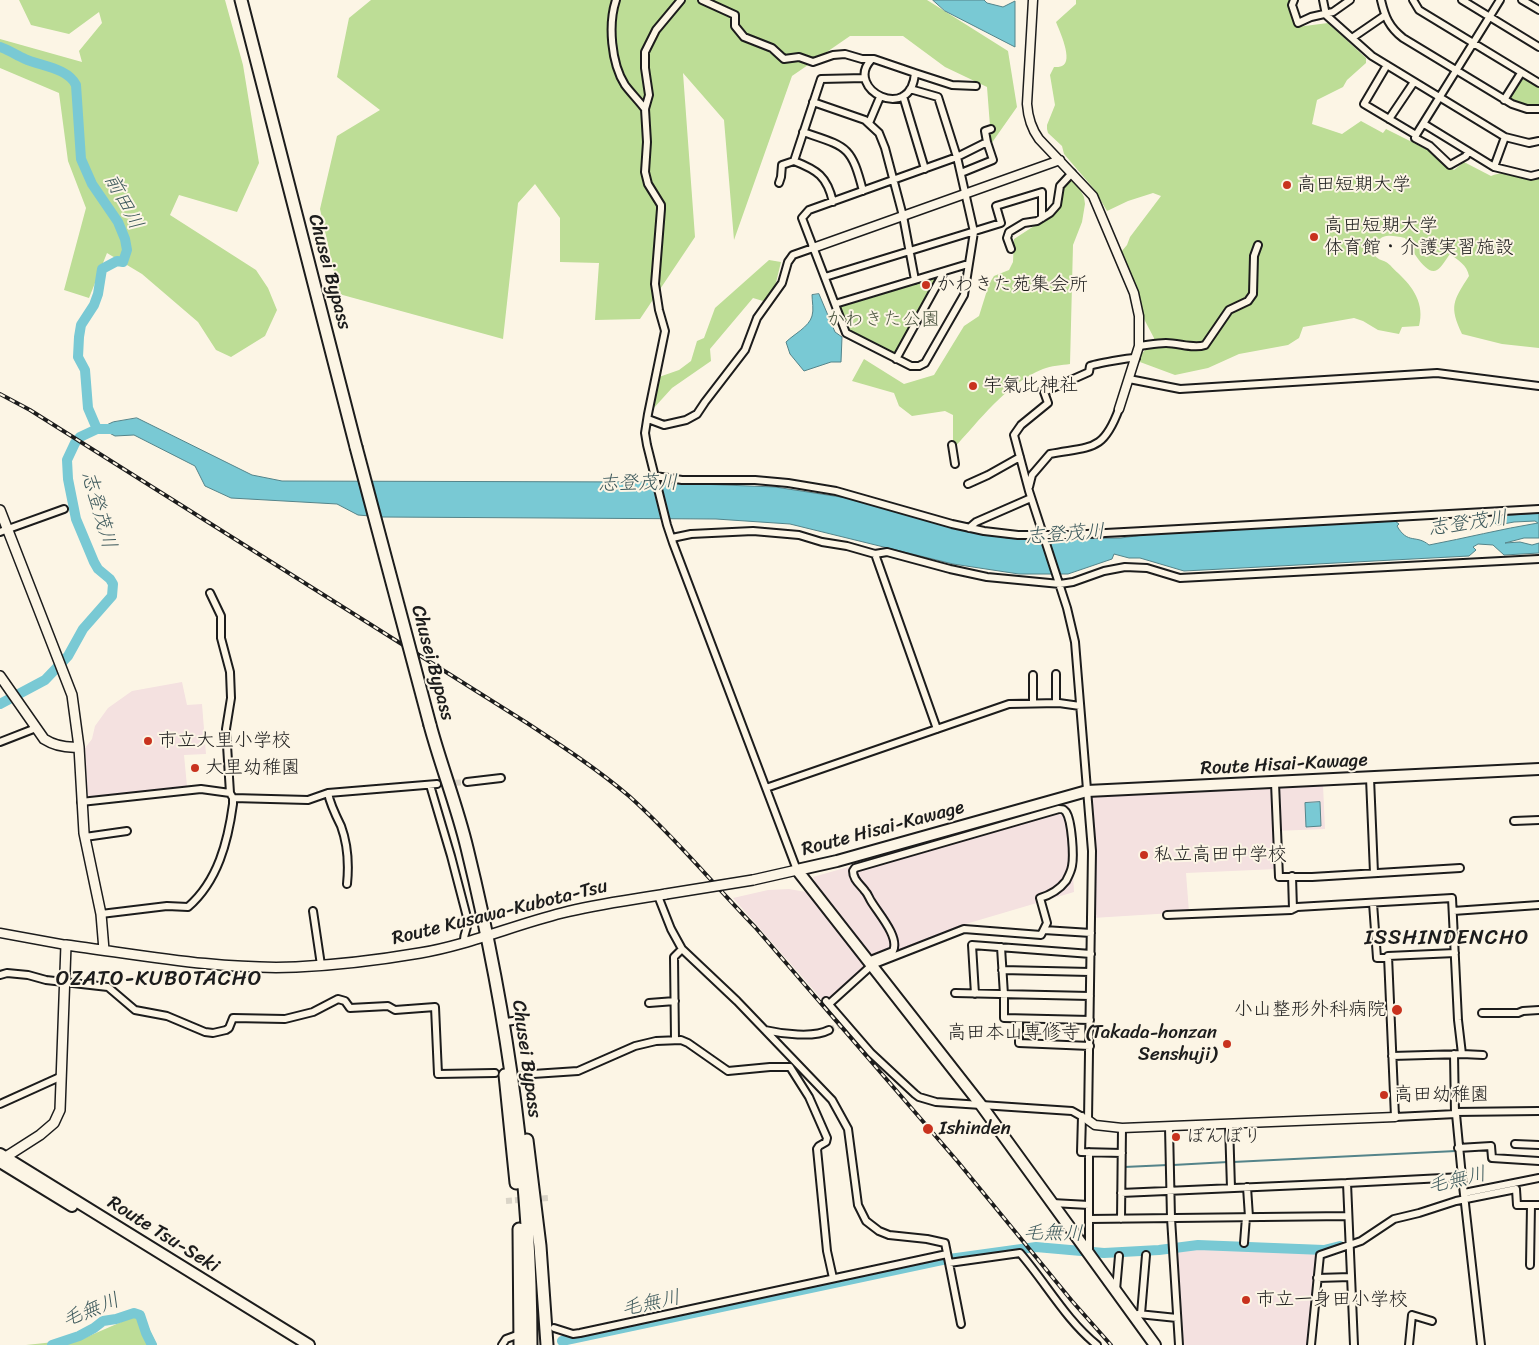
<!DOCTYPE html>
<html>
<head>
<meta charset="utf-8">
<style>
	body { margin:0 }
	canvas { display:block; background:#fcf5e5 }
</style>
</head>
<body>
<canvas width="1539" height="1345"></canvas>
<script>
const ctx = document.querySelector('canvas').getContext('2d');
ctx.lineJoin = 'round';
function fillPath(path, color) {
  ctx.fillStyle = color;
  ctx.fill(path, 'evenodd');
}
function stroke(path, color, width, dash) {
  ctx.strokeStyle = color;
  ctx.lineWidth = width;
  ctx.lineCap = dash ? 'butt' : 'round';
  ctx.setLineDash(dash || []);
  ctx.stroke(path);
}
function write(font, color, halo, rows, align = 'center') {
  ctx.font = font + ' Sriracha,"Klee One",sans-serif';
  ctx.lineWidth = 4;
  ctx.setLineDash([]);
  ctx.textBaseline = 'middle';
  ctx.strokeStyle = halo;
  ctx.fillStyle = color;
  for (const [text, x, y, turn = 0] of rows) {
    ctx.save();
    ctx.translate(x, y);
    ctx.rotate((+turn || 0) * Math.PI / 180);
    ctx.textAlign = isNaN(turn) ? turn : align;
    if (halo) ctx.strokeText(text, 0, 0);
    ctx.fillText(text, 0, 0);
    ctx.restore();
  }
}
fillPath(new Path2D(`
	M182 682 187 705 202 704 206 754 184 755 187 786 183 787 182 789 88 799 85 748 92 739 95 726 108 708 132 691Z
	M1323 785 1325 829 1275 831 1277 869 1186 873 1189 912 1093 918 1090 796Z
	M1069 804 1074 892 959 926 958 930 873 960 822 897 813 877Z
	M789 889 806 892 867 965 825 1003 733 898 768 890Z
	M1197 1248 1320 1252 1309 1345H1181L1176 1252Z`), '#f4e1e0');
fillPath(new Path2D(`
	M19 0H225L243 65 259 163 237 212 179 195 170 215 256 270 268 288 277 310 265 336 231 357 216 350 198 322 142 274 107 253 89 298 64 290 86 208 68 161 59 93 0 68V39L82 62 79 51 102 23 99 12 69 34 31 25Z
	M371 0H927L1008 51 1017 107 991 144 988 132 994 130 990 126 987 87 945 67 903 36H850L792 76 734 240 724 120 683 73 695 237 640 319 595 320 599 263 560 262V218L535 184 518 203 503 339 339 294 320 209 337 136 380 110 337 77 349 18Z
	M1076 0H1291L1288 7 1297 27 1328 23 1366 58V63L1347 80 1343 87 1317 100 1312 124 1342 134 1361 121 1383 133 1386 129 1430 151 1454 170 1464 162 1491 176C1508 168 1521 180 1539 178V348L1502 344 1462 334C1449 306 1453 301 1469 276 1467 265 1458 260 1450 254 1446 259 1442 267 1437 270 1426 277 1410 246 1405 238 1387 234 1375 233 1375 256 1379 260 1382 260 1386 262 1390 264 1394 270 1398 273 1413 287 1425 304 1419 326L1402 327 1399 334 1378 330 1363 321 1354 318 1303 327 1299 338 1288 345 1239 354 1208 368 1175 375 1140 362 1141 354 1154 342V338L1144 319 1136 290 1121 252 1127 245 1130 237 1161 196 1153 193 1128 201 1107 211 1094 189 1064 154 1062 146 1048 133 1047 129V125L1055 105 1050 75 1054 67C1057 67 1060 67 1062 66 1074 61 1059 30 1056 22L1076 4Z
	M1521 76 1539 86V105L1522 104 1508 98Z
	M1072 178 1077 184 1084 197 1085 204 1082 222 1073 245 1070 364C1062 365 1051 366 1043 369 1006 384 980 420 953 449V415L945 411 912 416 899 406 894 393 852 381 864 359 904 384 934 375 964 326 979 316 989 284 994 276 1009 270 1013 262 1014 239 1051 215 1062 189Z
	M769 260 781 262 774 291 763 301 753 298 710 349 711 361 672 388 652 410 659 377 679 370 691 361 697 341 704 338 715 308Z
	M934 277 936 280 897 352 892 354 850 332 847 329 839 309 841 305Z
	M142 1313 157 1345H26L82 1339Z`), '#bddd96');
const water = new Path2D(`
	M933 0H984L987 3 1003 7 1015 1V47L945 11Z
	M819 294 835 332 842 337 841 362H831L804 371 790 354 786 342C794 334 809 327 812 316 814 310 812 301 812 295Z
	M137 418 252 475 282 481 647 482 775 487 847 498 939 523 1007 538 1056 539 1121 538 1165 532 1395 521 1399 524 1397 526C1408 545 1416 534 1429 545 1466 538 1501 529 1538 523L1535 521 1514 522 1498 525 1495 523 1494 517 1497 516 1539 513V538H1524L1505 543 1520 542 1532 545 1539 543V553L1504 555 1493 545 1478 544 1473 547 1476 550 1469 556 1184 571 1140 558H1129L1114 554 1112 559 1068 574H1019L953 564 790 524 716 519 382 517 358 515 337 504 231 498 205 486 195 466 134 435 115 436 100 428 113 422Z
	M1320 802 1321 826 1306 827 1305 803Z`);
fillPath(water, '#79c9d4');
stroke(water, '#54848a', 1);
stroke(new Path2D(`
	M1233 1162 1456 1151
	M1173 1165 1228 1162
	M1124 1167 1168 1165`), '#54848a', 2);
stroke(new Path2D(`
	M0 47C9 50 16 55 25 59 41 66 68 68 76 85L81 159 92 184 118 222 125 239 127 250 123 262 117 261 102 269 98 294 94 305 81 325 79 337 78 357 85 370 88 408 97 429
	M0 704 45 680 68 656 83 629 112 596 113 584 110 579 98 569 94 562 76 519 68 479 67 460 75 443 80 437 97 429H116
	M562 1341 942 1260 1036 1247 1104 1253 1159 1250 1198 1245 1324 1250 1340 1246
	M52 1345 79 1336 94 1328 103 1321 116 1319 134 1313 140 1315 146 1333 152 1345`), '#79c9d4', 10);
stroke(new Path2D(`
	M437 784 467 782
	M829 1030 845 1023
	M509 1073 533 1074
	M506 1201 548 1198`), '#dad4c7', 6, [6, 3]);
const minor = new Path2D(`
	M616 0C608 24 611 63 625 85 631 93 639 101 645 109
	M681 0 656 30 645 52V68L649 95 645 109 647 142 645 172 648 184 661 205V209L655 284 659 310 665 331 648 414 645 433 647 445 667 525 673 543 797 870
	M702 0 735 15V26L744 37 772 48 784 59 799 57 813 62 833 55 845 54 862 59H874L915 73C911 124 844 89 871 60
	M1294 0 1292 5 1298 23 1311 17 1333 12 1350 0
	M1323 0 1326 15 1372 56 1505 137 1529 143 1539 141
	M1381 0C1385 17 1389 27 1403 38L1512 104 1527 109H1539
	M1413 0 1419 10 1539 83
	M1462 0 1539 47
	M1522 0 1539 10
	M1352 38 1384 16
	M1387 65 1364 104 1416 135 1415 138 1430 146 1450 165 1466 156 1468 151
	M915 73 952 85 976 86
	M910 89 938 97 957 157 974 232 964 295 925 363 919 366H911L846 333 802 218 809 210 957 157 987 142 993 160 961 173
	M903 96 925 169
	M1504 100 1521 73
	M813 102 865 120 879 133 885 148 903 216 915 280
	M1389 119 1414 82
	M869 123 880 97
	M1424 124 1494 167 1531 176 1539 174
	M803 132C847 147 851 145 863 191
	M1416 135 1500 0
	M987 142 985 131 991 129
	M1494 167 1505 137
	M779 183 781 177 782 165 794 161
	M833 202C827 176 817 170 794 161L821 79 865 78
	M1011 249 1007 238 1009 232 1024 223 1037 221 1050 213 1057 205 1060 186 1072 173
	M825 277 1001 223 996 206 1042 192V218
	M835 304 968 264
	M1139 346C1148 345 1157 343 1166 343 1179 343 1194 349 1205 345L1229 310 1248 301 1253 294 1254 256 1258 245
	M896 359 944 272
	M1129 379 1180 389 1437 373 1539 386
	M648 419 664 425 686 420 697 414 705 402 745 350 757 318 782 283 788 262 793 255 813 248
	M952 445 955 464
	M655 476 682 480H755L788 483 836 491 952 524 984 531 1018 535H1068L1143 531 1539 509
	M968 484 988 475 1020 457
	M1029 487 1032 475 1050 454C1092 446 1103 452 1119 409
	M969 528 976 522 1031 498
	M0 532 64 509
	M672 538 691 534 753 531 799 535 822 542 847 546 875 554 937 729
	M875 554 887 552 950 569 987 577 1060 584 1073 582 1104 571 1125 567 1147 568 1180 578 1539 559
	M1056 674V703
	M1033 703V675
	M0 742 36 728
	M1370 778 1374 873
	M467 782 501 778
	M1275 783 1279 877H1312L1460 868
	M430 785 451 856 468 921C468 929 463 934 464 942
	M766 788 1009 704 1059 703 1080 706
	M328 793C330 804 336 816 341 826 348 845 349 864 347 884
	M233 798 308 800 328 793 437 784
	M81 802 201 789 230 793
	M1514 821 1539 820
	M85 837 127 831
	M1292 876 1293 909
	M658 896 671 929 682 949 737 1001 832 1100 848 1129 858 1205 866 1221 879 1231 889 1235 927 1239 945 1243 949 1263 1020 1253C1046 1283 1066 1320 1097 1345
	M1373 903 1377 958H1388
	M313 911 321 965
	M1453 911 1539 905
	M101 914 167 906 188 907C218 881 228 841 233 804V798L230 793 226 729 231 698 230 672 221 638V616L210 593
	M1167 915 1291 910 1297 907 1452 898 1458 1020 1462 1054
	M1044 930 1091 933
	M1001 947 1004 995V1018L1090 1020
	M1002 970 1090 972
	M0 975 7 973 28 975 46 980 108 987 135 1010 167 1016 205 1032 213 1033 226 1030 229 1028 233 1018 285 1019 313 1012 338 999 345 1001 350 1008 388 1006 395 1010 435 1007 438 1074 495 1073
	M955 993 1090 996
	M975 994 972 945 1091 954
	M826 1001 871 1053 915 1094 919 1097 936 1102 1072 1111 1088 1120 1092 851 1075 642 1067 608 1029 491 1014 435 1021 425 1048 403 1044 392 1089 372 1090 366C1094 364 1132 357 1136 358
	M649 1003 675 1001
	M829 1004 872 965 964 929 1041 935 1047 923 1040 898C1050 895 1059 890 1066 881 1068 877 1071 872 1072 866 1074 856 1072 821 1066 812 1063 809 1063 809 1059 809L855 868 853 871C853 880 860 884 865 891 868 894 869 898 871 901 878 913 900 937 893 951L868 961
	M1482 1013H1518L1523 1011 1539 1010
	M1019 1019V1043L1090 1046
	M506 1022 520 1020
	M765 1030C782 1034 814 1038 829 1030
	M675 1040 674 957 682 949
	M1454 1054 1455 1114
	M1392 1056 1462 1054 1483 1055
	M533 1074 578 1071 635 1046 656 1041 681 1040 688 1043 728 1071 770 1067H790L809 1097 827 1138 826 1142 819 1146 817 1149 827 1251 833 1278
	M0 1104 62 1076
	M1455 1112 1539 1111
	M1082 1116 1081 1152 1122 1153
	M1229 1124 1231 1188
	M1169 1127 1171 1218 1179 1345
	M1515 1144 1539 1145
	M1458 1148 1491 1146 1492 1158 1539 1161
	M1462 1177 1481 1345
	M1247 1187 1249 1217
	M1121 1193 1347 1183
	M1464 1193 1539 1178
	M1052 1203 1089 1205
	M1089 1219 1348 1216
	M1121 1219 1122 1128
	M1244 1243 1246 1217
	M1085 1249H1089V1152
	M949 1263 961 1324
	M1530 1265 1531 1205
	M1317 1278 1351 1277
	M1116 1290 1119 1256
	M1138 1314 1177 1318
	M1141 1314 1146 1255
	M554 1328 573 1334 580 1333 947 1254
	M502 1345 506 1339 517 1335
	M1311 1345 1320 1255 1361 1241 1394 1219 1419 1213 1456 1201 1516 1189 1517 1205H1539
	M1354 1345 1347 1183 1462 1177 1456 1114 1395 1117 1388 956 1455 953
	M1409 1345 1412 1315 1432 1321`);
const tertiary = new Path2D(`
	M1033 0 1027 104C1028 118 1031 128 1039 139L1093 196 1134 293 1139 316V346L1119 409
	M813 248 1060 160
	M0 933 66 945
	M1088 1120 1095 1125 1122 1128 1395 1117`);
const secondary = new Path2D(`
	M0 510 72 695 79 747 84 833 101 914 104 950
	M0 676 44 739C55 746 66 748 79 747
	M753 880 797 870
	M1 1160 40 1135 54 1123 60 1110 66 945C142 955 219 970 296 967 337 965 379 960 420 953 468 945 514 925 562 913 596 904 631 900 666 894`);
const primary = new Path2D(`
	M0 1154 309 1345
	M0 1162 72 1206
	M1155 1345 981 1105 797 870 837 861 1087 791 1539 769`);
const trunk = new Path2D(`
	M241 0 356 447
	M430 725C441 766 457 806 467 848 507 1011 531 1177 531 1345
	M505 1075 516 1183
	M527 1140 540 1246 547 1345
	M519 1229 520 1345`);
stroke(minor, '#1c1c1c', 10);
stroke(tertiary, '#1c1c1c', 11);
stroke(secondary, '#1c1c1c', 12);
stroke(primary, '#1c1c1c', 14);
stroke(trunk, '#1c1c1c', 15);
stroke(minor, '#fcf5e5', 6);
stroke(tertiary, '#fcf5e5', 8);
stroke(secondary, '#fcf5e5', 9);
stroke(primary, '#fcf5e5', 10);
stroke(trunk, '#fcf5e5', 11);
const rail = new Path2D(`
	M0 394 30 410 527 723C562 746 597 769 629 796 674 836 713 884 755 927L958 1162 1072 1301 1111 1345`);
stroke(rail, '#1c1c1c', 4);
stroke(rail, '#fcf5e5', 2, [5.5]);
const secondaryBridge = new Path2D(`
	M666 894 753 880`);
const trunkBridge = new Path2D(`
	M356 447 430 725`);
stroke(secondaryBridge, '#1c1c1c', 12, []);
stroke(trunkBridge, '#1c1c1c', 15, []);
stroke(secondaryBridge, '#fcf5e5', 9);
stroke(trunkBridge, '#fcf5e5', 11);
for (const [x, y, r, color] of [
	[1287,185,5,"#c8321e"],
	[1314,237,5,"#c8321e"],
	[926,285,5,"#c8321e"],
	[973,386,5,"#c8321e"],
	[148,741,5,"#c8321e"],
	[195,768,5,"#c8321e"],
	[1144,855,5,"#c8321e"],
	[1397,1010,6,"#c8321e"],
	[1227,1044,5,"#c8321e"],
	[1384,1095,5,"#c8321e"],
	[928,1129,6,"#c8321e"],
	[1176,1137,5,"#c8321e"],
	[1246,1300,5,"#c8321e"]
]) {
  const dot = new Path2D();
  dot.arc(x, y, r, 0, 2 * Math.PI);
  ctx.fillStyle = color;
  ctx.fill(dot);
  stroke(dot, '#fcf5e5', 2);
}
write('19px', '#1c1c1c', '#fcf5e5', [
	["高田短期大学",1297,185],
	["高田短期大学",1324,226],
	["体育館・介護実習施設",1324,248],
	["かわきた苑集会所",936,285],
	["宇氣比神社",983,386],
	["市立大里小学校",158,741],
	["大里幼稚園",205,768],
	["私立高田中学校",1154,855],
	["小山整形外科病院",1386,1010,"right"],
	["高田本山専修寺 (Takada-honzan",1217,1033,"right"],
	["Senshuji)",1217,1055,"right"],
	["高田幼稚園",1394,1095],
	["Ishinden",939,1129],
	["ぼんぼり",1186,1137],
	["市立一身田小学校",1256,1300]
], 'left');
write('19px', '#1c1c1c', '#fcf5e5', [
	["Chusei Bypass",329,272,75],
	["Chusei Bypass",432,663,75],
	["Route Hisai-Kawage",1284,765,-3],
	["Route Hisai-Kawage",883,829,-15],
	["Route Kusawa-Kubota-Tsu",500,913,-14],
	["Chusei Bypass",526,1059,82],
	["Route Tsu-Seki",163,1235,32]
]);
write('19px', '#4c5641', '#fcf5e5', [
	["かわきた公園",883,320]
]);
write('italic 20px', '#3d595c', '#fcf5e5', [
	["前田川",123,202,62],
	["志登茂川",638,484,-1],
	["志登茂川",98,510,74],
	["志登茂川",1468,524,-8],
	["志登茂川",1065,535,-4],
	["毛無川",1457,1181,-13],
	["毛無川",1053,1234,1],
	["毛無川",651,1304,-12],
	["毛無川",91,1311,-22]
]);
ctx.letterSpacing = '1px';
write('21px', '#1c1c1c', '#fcf5e5', [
	["ISSHINDENCHO",1447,939],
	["OZATO-KUBOTACHO",159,980]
]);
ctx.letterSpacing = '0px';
</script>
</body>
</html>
